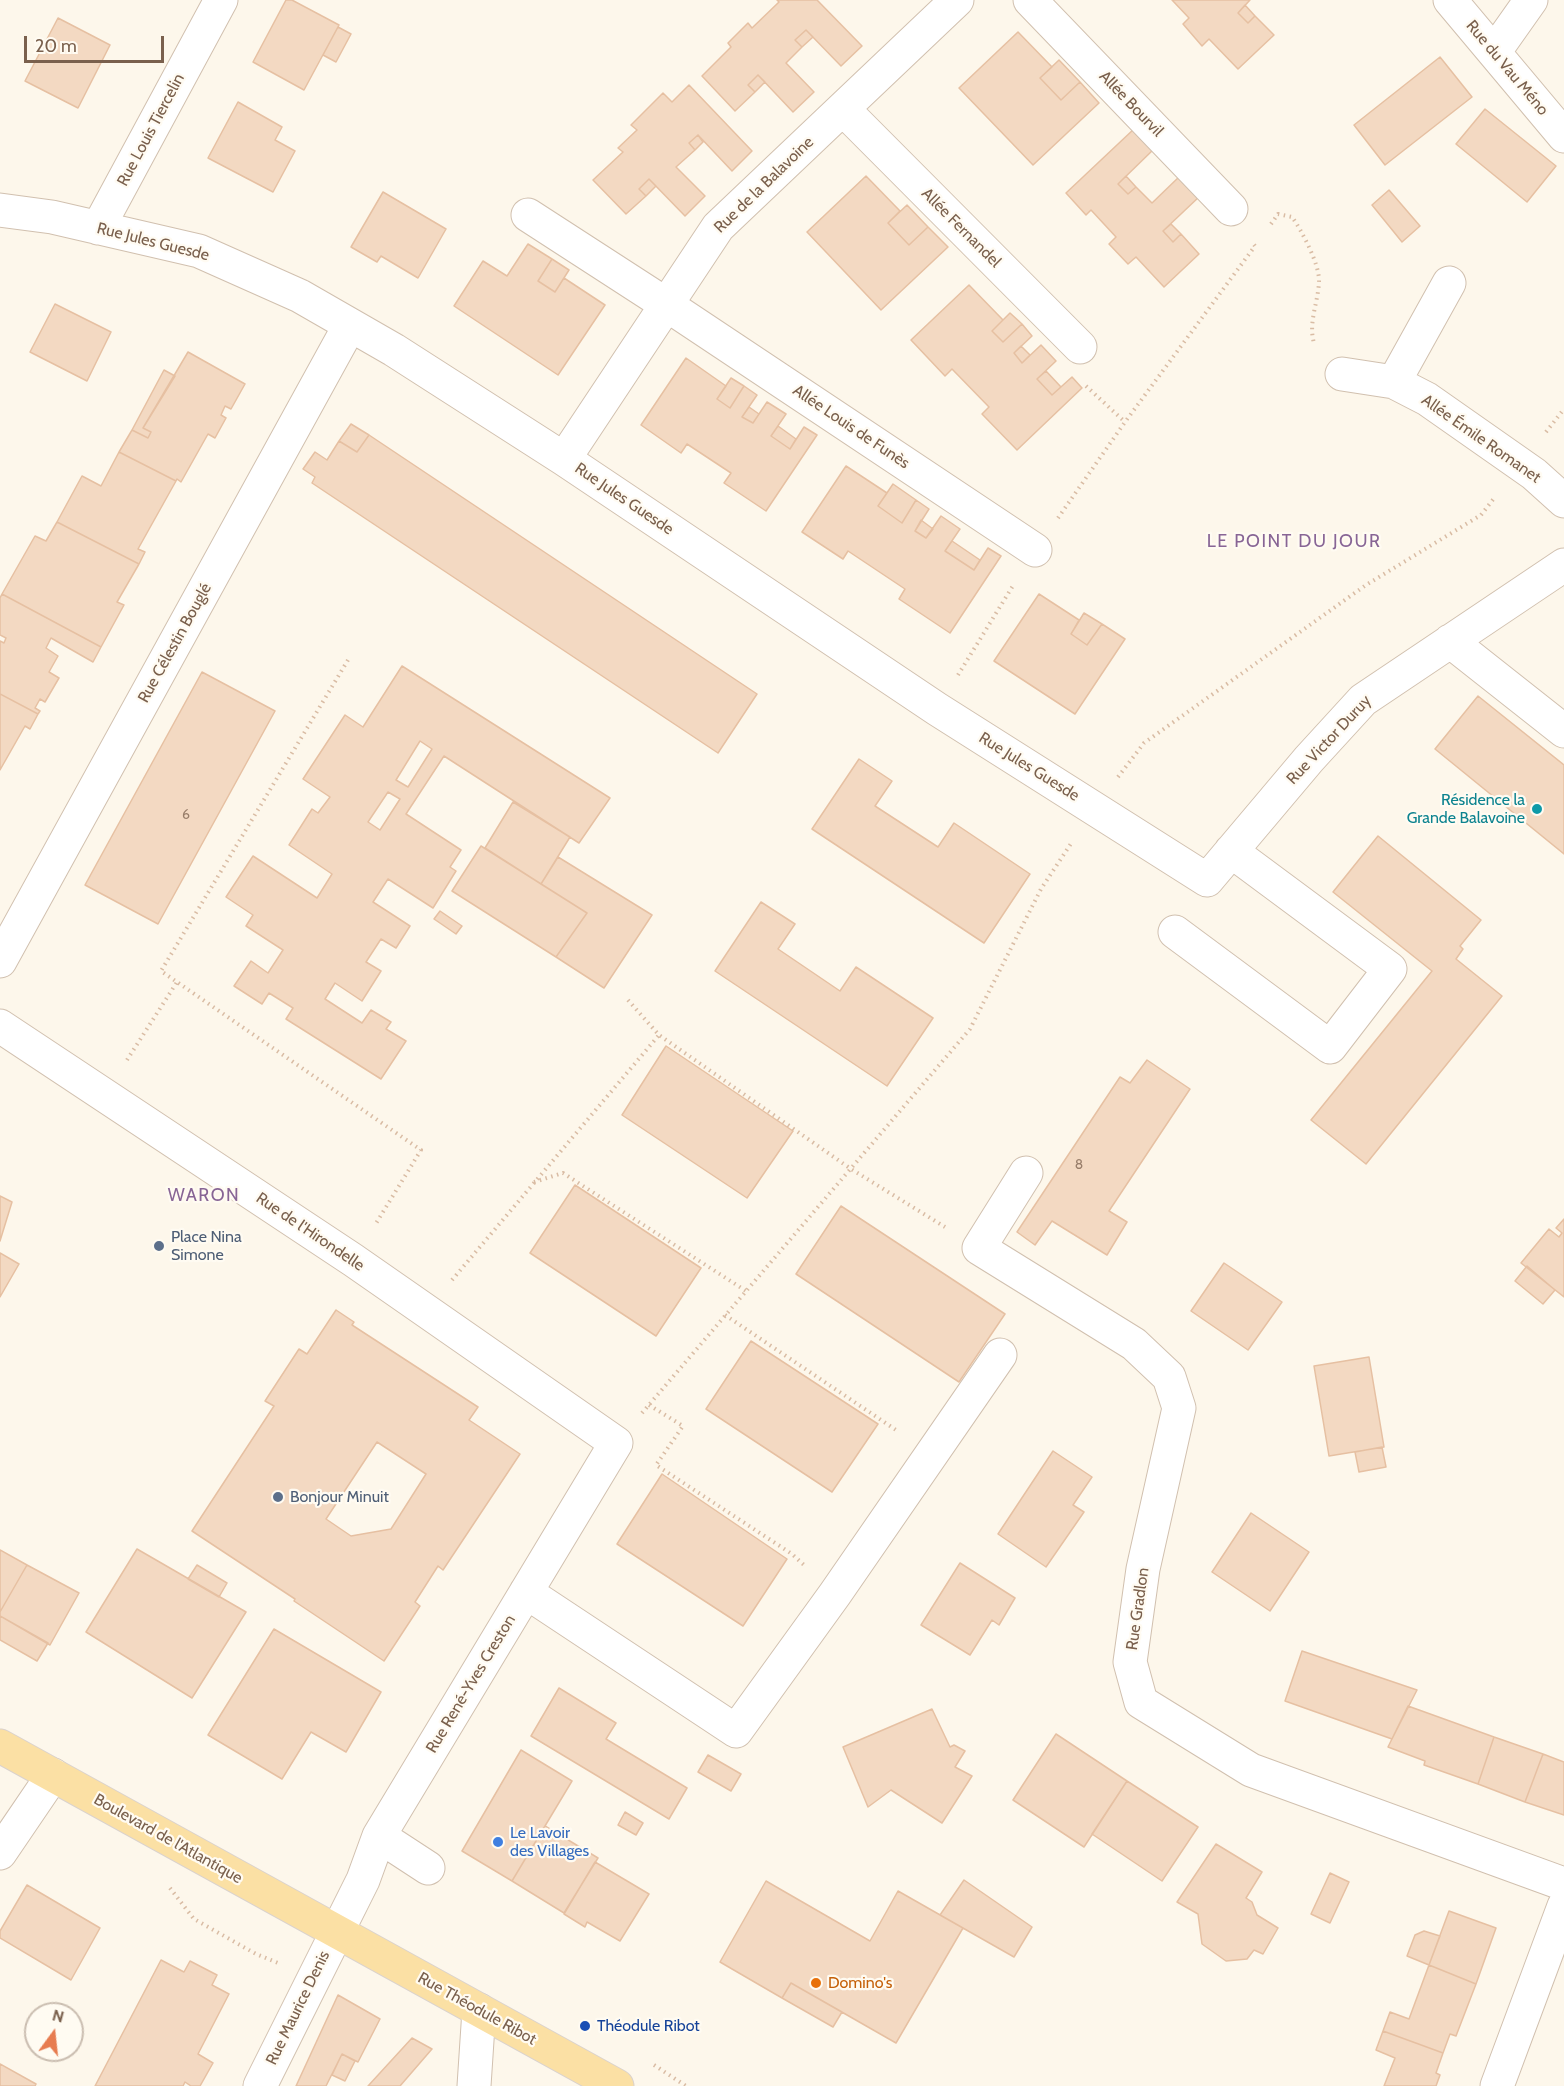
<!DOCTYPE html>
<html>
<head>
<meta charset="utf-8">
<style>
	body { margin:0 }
	#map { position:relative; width:1564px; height:2086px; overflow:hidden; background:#fdf7eb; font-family:Cabin,sans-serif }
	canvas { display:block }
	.north { position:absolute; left:24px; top:2002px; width:60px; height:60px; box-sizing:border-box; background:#fffbf2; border:2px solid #cabdb0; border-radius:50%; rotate:15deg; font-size:16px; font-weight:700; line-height:24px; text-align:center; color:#7a604d }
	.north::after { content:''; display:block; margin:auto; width:21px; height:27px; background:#e77c50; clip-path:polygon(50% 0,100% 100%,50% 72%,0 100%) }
	.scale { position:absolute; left:24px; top:36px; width:140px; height:27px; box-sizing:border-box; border:3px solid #7a604d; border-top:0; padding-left:8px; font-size:18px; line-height:21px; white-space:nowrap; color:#7a604d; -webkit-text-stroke:4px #fffbf2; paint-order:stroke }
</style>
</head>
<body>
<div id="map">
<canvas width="1564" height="2086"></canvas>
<div class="north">N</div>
<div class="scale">20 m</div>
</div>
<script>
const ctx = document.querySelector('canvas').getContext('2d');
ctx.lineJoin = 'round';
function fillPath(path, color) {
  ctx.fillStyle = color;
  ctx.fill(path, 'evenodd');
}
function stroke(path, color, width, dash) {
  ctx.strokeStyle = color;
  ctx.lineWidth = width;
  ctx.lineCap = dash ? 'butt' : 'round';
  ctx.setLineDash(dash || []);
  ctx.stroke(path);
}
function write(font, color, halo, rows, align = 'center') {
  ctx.font = font + ' Cabin,sans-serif';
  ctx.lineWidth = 4.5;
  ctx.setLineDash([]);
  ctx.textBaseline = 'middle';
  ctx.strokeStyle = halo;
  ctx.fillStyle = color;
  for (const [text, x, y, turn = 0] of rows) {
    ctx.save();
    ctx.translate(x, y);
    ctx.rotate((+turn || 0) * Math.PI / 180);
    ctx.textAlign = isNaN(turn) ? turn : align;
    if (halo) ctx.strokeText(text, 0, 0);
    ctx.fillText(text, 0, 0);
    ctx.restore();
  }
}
const building = new Path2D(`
	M286 0H292L339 25 304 90 253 62Z
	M777 0H817L862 46 841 66 806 30 795 40 802 47 786 63 814 92 793 112 758 75 748 85 755 92 735 111 702 76 731 47 728 43 748 23 752 28 779 2Z
	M1172 0H1250L1238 13 1248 23 1255 16 1274 35 1238 69 1209 39 1202 46 1183 24 1189 18Z
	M1245 5 1255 16 1248 23 1238 13Z
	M58 18 110 45 78 108 25 81Z
	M338 27 351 34 336 62 323 55Z
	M806 30 813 37 802 47 795 40Z
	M1018 32 1052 67 1040 78 1061 100 1080 82 1099 103 1033 165 959 88Z
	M1440 57 1472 97 1385 165 1354 125Z
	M1059 60 1080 82 1061 100 1040 78Z
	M758 75 765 82 755 92 748 85Z
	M689 85 752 151 732 171 698 135 689 143 695 150 676 167 705 196 685 216 649 179 639 189 646 196 626 214 593 180 623 152 618 148 637 130 631 125 663 93 672 102Z
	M238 102 282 127 275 140 295 151 273 192 208 158Z
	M1485 109 1556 166 1527 202 1456 144Z
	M1135 128 1155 148 1118 184 1128 194 1136 187 1152 203 1181 175 1200 196 1163 231 1173 242 1181 234 1199 254 1164 287 1136 257 1128 264 1109 244 1116 237 1091 210 1086 215 1066 193Z
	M698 135 703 142 695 150 689 143Z
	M866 176 900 211 888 223 909 245 928 227 948 247 881 310 807 232Z
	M1126 176 1136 187 1128 194 1118 184Z
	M649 179 656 186 646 196 639 189Z
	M1389 190 1420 226 1402 242 1372 205Z
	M383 192 446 229 418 278 381 256 377 262 351 247Z
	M907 205 928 227 909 245 888 223Z
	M1171 224 1181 234 1173 242 1163 231Z
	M528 244 552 259 538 281 555 292 564 278 605 305 558 375 454 306 483 261 507 276Z
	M552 259 569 270 555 292 538 281Z
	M969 285 1003 320 992 331 1003 342 1022 324 1032 336 1014 353 1022 363 1041 345 1056 361 1037 379 1052 395 1072 377 1082 388 1017 450 982 414 989 407 952 369 945 376 911 340Z
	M55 304 111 332 87 381 30 352Z
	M1010 313 1022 324 1003 342 992 331Z
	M1021 346 1030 355 1022 363 1014 353Z
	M188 352 245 384 231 409 225 406 221 415 226 418 215 438 208 434 181 482 177 479 176 481 119 452 132 430 148 438 151 432 143 428Z
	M686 358 726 386 717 399 730 408 744 386 757 395 742 417 753 423 767 402 786 414 771 436 790 449 804 427 817 435 766 511 724 483 731 473 687 444 681 453 641 425Z
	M164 370 175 376 143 428 151 432 148 438 132 430Z
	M1046 371 1061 387 1052 395 1037 379Z
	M731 378 744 386 730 408 717 399Z
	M749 407 759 414 753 423 742 417Z
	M351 424 369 435 357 452 339 441Z
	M778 426 796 439 790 449 771 436Z
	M369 435 757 694 718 753 312 483 315 477 303 469 315 452 327 460 339 441 357 452Z
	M119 452 176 481 138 549 145 552 139 564 57 522 82 476 101 486Z
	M846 466 887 493 878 506 902 523 916 500 929 509 915 531 926 538 941 516 960 529 945 551 974 570 988 548 1001 556 950 633 899 599 905 589 848 551 843 559 802 532Z
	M893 484 916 500 902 523 878 506Z
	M921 520 933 529 926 538 915 531Z
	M57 522 139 564 117 602 124 605 101 647 2 594 35 536 46 541Z
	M952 541 980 560 974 570 945 551Z
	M2 594 101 647 93 662 51 638 46 648 58 656 49 672 59 678 45 702 40 699 35 708 40 711 38 714 0 694V641L4 643 6 638 0 635V598Z
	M1039 594 1079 620 1071 634 1087 645 1102 624 1125 639 1075 714 994 661Z
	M1084 613 1102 624 1087 645 1071 634Z
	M402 666 610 798 579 843 444 756 406 814 461 850 450 867 456 871 433 908 388 879 373 902 410 926 396 948 381 939 366 962 381 971 362 1001 335 983 325 999 362 1023 371 1010 391 1022 386 1029 406 1041 381 1079 286 1019 293 1008 269 993 262 1004 234 986 251 961 268 973 283 950 246 926 253 915 226 897 253 856 317 898 332 874 289 845 312 809 318 813 330 797 303 779 345 715 363 727ZM420 741 432 749 408 787 396 780ZM388 792 400 799 380 830 368 822Z
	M202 672 275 711 158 924 85 885Z
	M0 694 38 714 30 729 25 726 0 770Z
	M1478 696 1564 765V854L1435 749Z
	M859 759 892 781 875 806 938 847 954 823 1030 874 984 943 812 829Z
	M513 802 570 837 541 884 485 848Z
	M1378 836 1481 920 1460 946 1463 949 1456 959 1502 996 1366 1164 1311 1120 1432 971 1333 892Z
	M481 846 587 913 556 957 452 891Z
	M558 857 652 915 604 988 556 957 587 913 541 884Z
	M761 902 795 924 778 949 840 991 856 967 933 1018 887 1086 715 971Z
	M440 911 462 926 456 934 434 919Z
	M666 1046 793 1131 747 1198 622 1115Z
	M1147 1060 1190 1089 1109 1211 1127 1222 1107 1255 1052 1221 1035 1245 1017 1232 1120 1077 1130 1083Z
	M575 1185 701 1268 656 1336 530 1253Z
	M0 1196 12 1202 0 1241Z
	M841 1206 1005 1314 959 1382 796 1274Z
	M1564 1219V1297L1521 1263 1549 1229 1559 1237 1562 1233 1556 1228Z
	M0 1253 19 1264 0 1297Z
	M1224 1263 1282 1302 1248 1350 1191 1311Z
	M1527 1266 1555 1290 1543 1304 1515 1281Z
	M336 1310 354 1322 352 1325 478 1407 469 1420 520 1454 443 1570 438 1566 415 1602 420 1606 384 1661 294 1601 295 1599 192 1531 274 1406 265 1401 299 1349 307 1354ZM377 1442 426 1474 391 1529 351 1536 326 1519Z
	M751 1341 878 1424 832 1492 706 1409Z
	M1369 1357 1384 1447 1329 1456 1314 1366Z
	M1382 1447 1386 1467 1359 1472 1355 1452Z
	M1053 1451 1092 1477 1073 1505 1084 1512 1046 1567 998 1534Z
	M662 1474 787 1559 743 1626 617 1544Z
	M1251 1513 1309 1552 1270 1611 1212 1572Z
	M137 1549 246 1612 192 1698 86 1632Z
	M0 1550 27 1565 0 1612Z
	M960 1563 1015 1598 999 1625 992 1620 970 1655 921 1625Z
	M27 1565 79 1593 50 1645 0 1616V1612Z
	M197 1565 227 1583 219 1597 188 1579Z
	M0 1616 48 1643 37 1661 0 1640Z
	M274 1629 381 1692 346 1752 311 1732 282 1779 208 1735Z
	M1302 1651 1417 1690 1392 1739 1285 1701Z
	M559 1688 616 1723 606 1739 687 1788 669 1819 531 1736Z
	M1408 1706 1494 1737 1478 1784 1424 1765 1425 1761 1388 1747Z
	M932 1709 950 1747 954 1745 965 1751 955 1767 972 1776 942 1823 891 1790 868 1807 843 1747Z
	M1056 1734 1127 1781 1084 1847 1013 1800Z
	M1494 1737 1543 1754 1525 1802 1478 1784Z
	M521 1750 572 1781 512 1881 462 1851Z
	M1543 1754 1564 1762V1815L1525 1802Z
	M708 1755 741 1774 731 1791 698 1772Z
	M1127 1781 1198 1827 1162 1881 1092 1834Z
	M625 1812 643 1823 636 1835 618 1825Z
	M545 1826 598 1858 564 1913 512 1881Z
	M1216 1844 1262 1872 1246 1898 1252 1902 1257 1915 1278 1928 1263 1954 1254 1950 1247 1959 1226 1961 1202 1944 1198 1914 1177 1902Z
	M595 1862 649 1894 620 1941 587 1922 585 1927 564 1914Z
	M1330 1873 1349 1882 1330 1923 1311 1914Z
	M964 1880 1032 1927 1014 1957 940 1915Z
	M766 1881 870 1941 898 1891 963 1928 896 2043 791 1983 782 1998 720 1962Z
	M27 1885 100 1928 71 1980 0 1938V1931Z
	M1449 1911 1496 1928 1476 1984 1429 1965Z
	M1424 1931 1440 1936 1429 1965 1407 1956 1415 1935Z
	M161 1960 184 1972 190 1961 217 1975 212 1985 229 1994 198 2054 213 2063 200 2086H191L185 2082 183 2086H95Z
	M1429 1965 1476 1984 1456 2036 1450 2034 1443 2053 1383 2031 1390 2012 1409 2019Z
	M791 1983 842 2012 833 2027 782 1998Z
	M338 1995 380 2019 358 2062 342 2054 326 2086H296Z
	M1383 2031 1443 2053 1436 2073 1440 2075 1436 2086H1384L1395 2058 1376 2050Z
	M412 2038 432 2049 400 2086H368Z
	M342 2054 355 2061 345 2081 332 2075Z
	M0 2064 36 2084 35 2086H0Z`);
fillPath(building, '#f3d9c2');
stroke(building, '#e6c0a2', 1.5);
const minor = new Path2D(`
	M1030 0 1231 209
	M1450 0 1564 136
	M1495 51 1531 0
	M843 109 1080 347
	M0 210 52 217 199 251 300 296 394 350 564 459 937 709 1207 880 1309 759 1363 700 1564 565
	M528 215 667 305 1035 550
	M98 228 221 0
	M1342 374 1394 382 1427 399 1534 474 1564 501
	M1394 382 1449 283
	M564 459 718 227 957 0
	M1450 641 1564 731
	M1175 932 1330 1047 1390 969 1231 851
	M0 961 350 325
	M0 1026 353 1260 616 1443 379 1836 363 1880 260 2086
	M1026 1173 979 1248 1134 1344 1169 1377 1179 1408 1143 1569 1130 1662 1141 1702 1251 1770 1564 1884
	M526 1592 736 1731 835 1594 1000 1355
	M379 1836 428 1868
	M0 1853 53 1775
	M474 2086 479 2010
	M1497 2086 1564 1906`);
const major = new Path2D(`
	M0 1746 617 2086`);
stroke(minor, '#d1c0af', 35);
stroke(major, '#dad2cd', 35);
stroke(new Path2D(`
	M1271 224 1278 214 1292 217C1302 231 1320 265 1319 282 1318 303 1308 323 1314 343
	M1086 386 1125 422
	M1546 432 1564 409
	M1058 518 1125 422 1255 246 1252 242
	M348 660 161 971 421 1150 375 1225
	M958 675 1014 584
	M1118 777 1144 743 1366 585 1481 515 1495 497
	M628 1000 659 1035 851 1169 945 1227
	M127 1060 177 982
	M534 1182 563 1173 746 1291
	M452 1280 659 1035
	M725 1315 899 1432
	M649 1405 683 1426 656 1465 792 1554 804 1565
	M642 1413 970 1029 1041 889 1072 842
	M170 1888 194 1919 256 1954 278 1963
	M654 2065 686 2086`), '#d9bca4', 4, [1.5, 4.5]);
stroke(minor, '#fff', 33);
stroke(major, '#fbe0a4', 33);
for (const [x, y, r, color] of [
	[1537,809,6,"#0f9aa8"],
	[159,1246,6,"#5c6f8a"],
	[278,1497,6,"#5c6f8a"],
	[498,1842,6,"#3f7fe0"],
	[816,1983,6,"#e8710a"],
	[585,2026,6,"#1a4fb4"]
]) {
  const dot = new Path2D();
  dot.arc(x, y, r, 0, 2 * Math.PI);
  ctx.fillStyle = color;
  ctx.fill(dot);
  stroke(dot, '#fffbf2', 2);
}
write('14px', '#987e6a', null, [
	["6",186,815],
	["8",1079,1165]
]);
write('16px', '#7a604d', '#fffbf2', [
	["Rue du Vau Méno",1507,68,50],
	["Allée Bourvil",1131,104,46],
	["Rue Louis Tiercelin",151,130,-62],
	["Rue de la Balavoine",764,185,-44],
	["Allée Fernandel",961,228,45],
	["Rue Jules Guesde",153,242,14],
	["Allée Louis de Funès",851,427,34],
	["Allée Émile Romanet",1481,439,35],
	["Rue Jules Guesde",624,499,34],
	["Rue Célestin Bouglé",175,643,-61],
	["Rue Victor Duruy",1329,740,-47],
	["Rue Jules Guesde",1029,767,32],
	["Rue de l'Hirondelle",310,1232,34],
	["Rue Gradlon",1138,1609,-82],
	["Rue René-Yves Creston",471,1684,-59],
	["Boulevard de l'Atlantique",168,1839,29],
	["Rue Maurice Denis",298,2008,-64],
	["Rue Théodule Ribot",477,2009,29]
]);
write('16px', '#0d838f', '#fffbf2', [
	["Résidence la",1525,800],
	["Grande Balavoine",1525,818]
], 'right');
write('16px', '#4e5e75', '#fffbf2', [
	["Place Nina",171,1237],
	["Simone",171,1255],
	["Bonjour Minuit",290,1497]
], 'left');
write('16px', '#366cbe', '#fffbf2', [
	["Le Lavoir",510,1833],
	["des Villages",510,1851]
], 'left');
write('16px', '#c56008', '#fffbf2', [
	["Domino's",828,1983]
], 'left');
write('16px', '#164399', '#fffbf2', [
	["Théodule Ribot",597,2026]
], 'left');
ctx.letterSpacing = '1.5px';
write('18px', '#886595', '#fffbf2', [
	["LE POINT DU JOUR",1294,542],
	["WARON",204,1196]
]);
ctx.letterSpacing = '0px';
</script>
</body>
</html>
